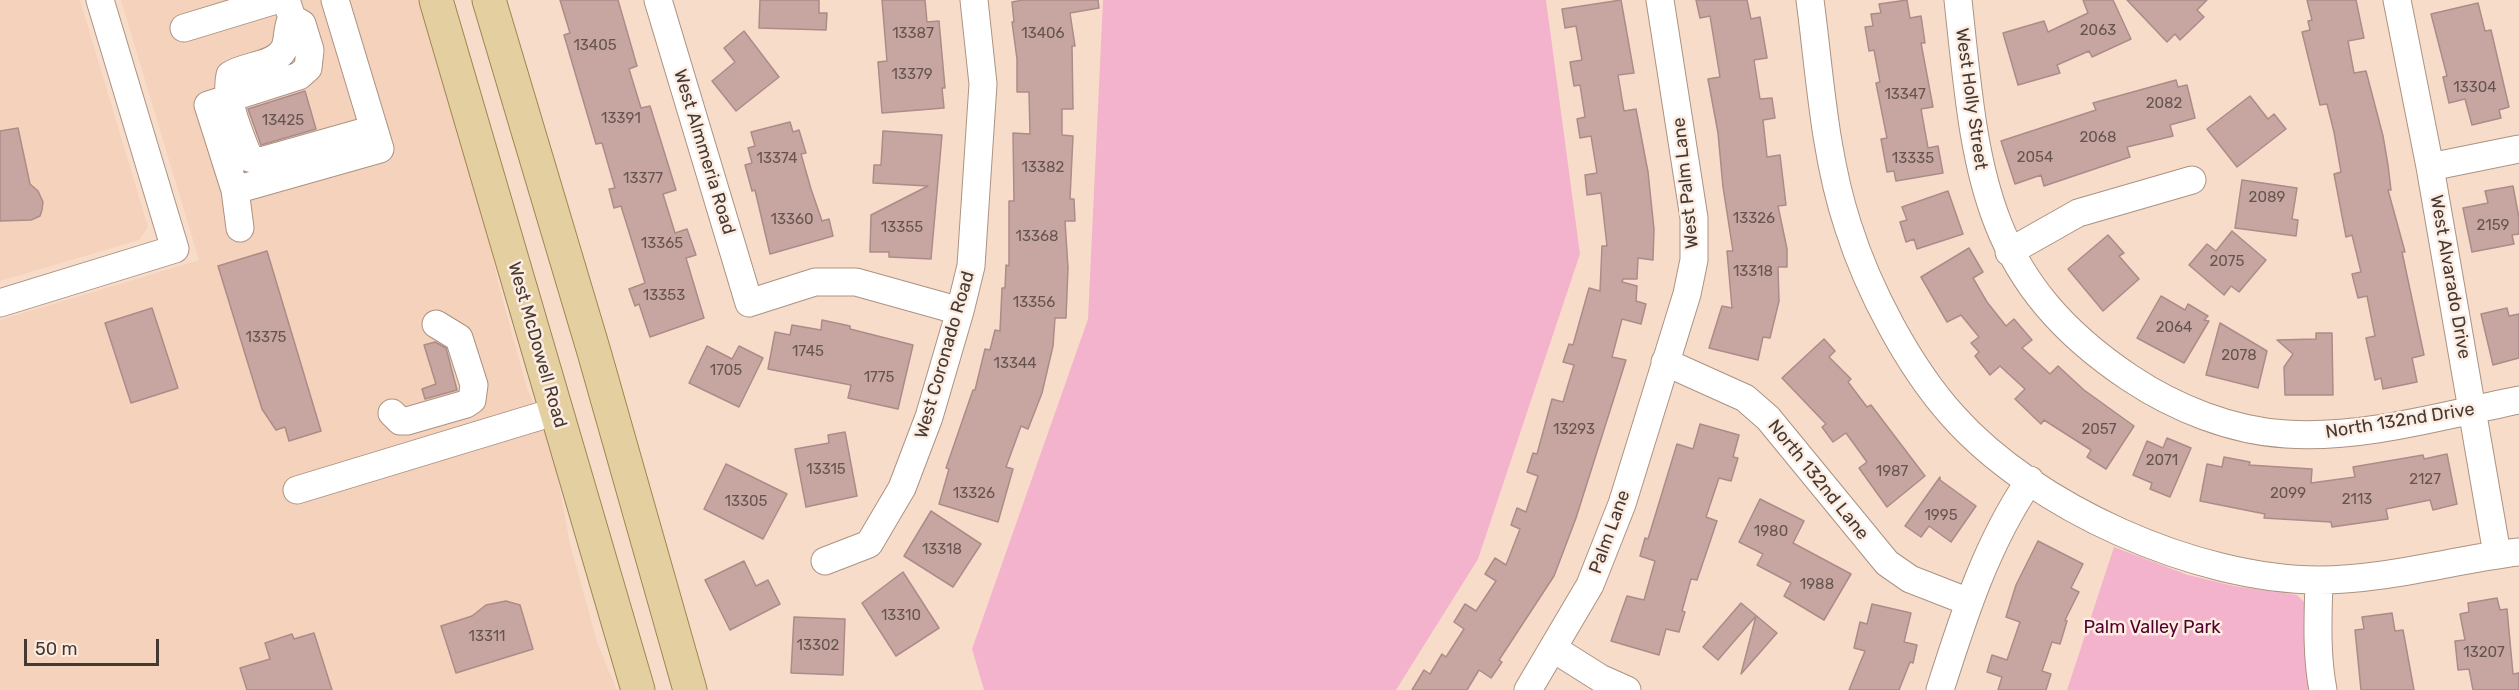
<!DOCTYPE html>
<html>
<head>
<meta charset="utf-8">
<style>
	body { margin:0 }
	#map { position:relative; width:2519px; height:690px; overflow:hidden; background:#f8dcca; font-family:Rubik,sans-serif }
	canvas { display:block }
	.scale { position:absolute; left:24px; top:639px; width:135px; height:27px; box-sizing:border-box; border:3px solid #453a33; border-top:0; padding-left:8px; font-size:18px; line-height:21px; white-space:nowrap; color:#453a33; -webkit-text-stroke:4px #fdece1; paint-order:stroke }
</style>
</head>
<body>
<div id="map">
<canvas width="2519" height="690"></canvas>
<div class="scale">50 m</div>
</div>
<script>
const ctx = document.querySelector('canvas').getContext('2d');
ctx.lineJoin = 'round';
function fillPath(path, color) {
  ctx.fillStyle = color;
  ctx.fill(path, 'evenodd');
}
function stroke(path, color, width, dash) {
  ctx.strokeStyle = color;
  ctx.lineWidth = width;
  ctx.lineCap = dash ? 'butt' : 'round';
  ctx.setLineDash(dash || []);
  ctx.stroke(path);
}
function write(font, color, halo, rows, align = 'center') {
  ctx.font = font + ' Rubik,sans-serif';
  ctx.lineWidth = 5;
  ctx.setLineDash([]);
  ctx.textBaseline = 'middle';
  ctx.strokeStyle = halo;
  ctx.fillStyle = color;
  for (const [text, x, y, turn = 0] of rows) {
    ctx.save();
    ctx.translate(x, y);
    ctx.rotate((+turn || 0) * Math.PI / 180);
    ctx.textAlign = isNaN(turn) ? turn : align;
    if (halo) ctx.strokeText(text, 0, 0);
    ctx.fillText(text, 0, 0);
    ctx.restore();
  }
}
fillPath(new Path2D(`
	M0 0H80L148 227 139 240 0 281Z
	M121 0H419L482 212 500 290 527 388 551 441 570 544 598 645 617 690H0V320L199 260Z`), '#f5d2bb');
fillPath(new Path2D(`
	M1103 0H1546L1580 254 1478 559 1396 690H984L972 649 1088 319Z
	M2114 547 2188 575 2234 586 2297 595 2304 602 2311 690H2067Z`), '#f4b3cc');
const building = new Path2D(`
	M560 0H618L637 66 629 69 641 108 650 106 676 190 663 194 675 233 687 229 696 255 686 258 704 318 650 337 639 304 635 306 629 289 645 283 621 206 614 208 609 189 615 188 602 143 596 144 564 35 570 33Z
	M760 0H819V13H827L826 30 759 28Z
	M882 0H925L927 22 939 21 945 88H942L944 108 882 113 878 62 887 61Z
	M1023 0H1098L1099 8 1070 13 1075 46H1072L1073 109H1062V135L1073 136 1070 199H1074L1075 221H1065L1068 268 1066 318H1055L1053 346 1042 393 1028 429 1021 426 1006 467 1013 469 998 522 939 504 949 469 946 468 973 390H975L985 349 990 350 995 330 1000 331 1002 288H1005L1006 265 1009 266V201H1014L1013 133 1030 134 1029 92H1017V59L1012 22H1014L1012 2Z
	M1621 0 1634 73 1618 75 1624 111 1636 109 1648 172 1654 229 1653 260 1638 258 1637 279H1623L1622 282 1637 286 1636 301 1646 304 1641 324 1622 319 1612 357 1626 360 1576 518 1554 576 1499 660 1502 662 1491 678 1479 670 1467 690H1412L1424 670 1430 674 1442 654 1446 657 1464 629 1454 622 1465 604 1476 611 1496 581 1485 574 1495 558 1506 565 1520 529 1511 525 1517 508 1526 512 1538 476 1527 472 1533 453 1537 454 1552 399 1563 402 1574 365 1563 362 1569 344 1573 345 1589 288 1600 291 1602 246H1607L1601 193 1587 195 1585 175 1597 173 1591 136 1580 138 1577 119 1585 117 1580 85 1574 86 1570 62 1582 60 1576 26 1565 28 1562 9Z
	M1696 0H1747L1751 19 1760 17 1767 58 1754 60 1760 99 1772 98 1775 118 1763 120 1767 157 1780 155 1786 205 1778 206 1787 249V267H1778L1779 301 1770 338 1763 337 1758 360 1709 348 1722 306 1732 308 1727 251H1733L1723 187 1718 133 1708 79 1720 77 1710 16 1700 18Z
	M1907 0 1910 18 1921 16 1925 43H1921L1933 107 1921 109 1928 148 1938 146 1943 173 1896 181 1894 171 1887 172 1881 139 1887 138 1876 83 1880 82 1874 50 1869 51 1865 27 1873 26 1871 14 1881 13 1879 4Z
	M2083 0H2113L2131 39 2092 57 2089 51 2057 65 2060 73 2018 85 2003 33 2044 21 2048 32 2088 13Z
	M2127 0H2207L2197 10 2204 17 2180 40 2175 34 2167 42Z
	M2307 0H2356L2364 38 2348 41 2354 73 2366 71 2383 136 2388 165 2391 190H2388L2405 252H2402L2424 355 2412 358 2417 382 2383 389 2381 378 2375 380 2366 338 2375 336 2367 296 2358 298 2352 274 2361 272 2352 235 2346 237 2334 174 2341 172 2334 132 2327 104 2320 105 2302 32 2310 30 2308 21 2312 20Z
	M2478 3 2485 31 2491 30 2509 107 2499 110 2501 118 2472 125 2465 99 2449 103 2443 77 2447 76 2431 14Z
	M744 31 779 77 736 111 712 81 735 62 724 48Z
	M2176 80 2178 87 2187 85 2195 118 2170 125 2173 136 2127 147 2130 157 2044 186 2041 175 2015 184 2001 141 2096 110 2093 103Z
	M305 91 316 129 261 145 248 109Z
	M2250 96 2268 119 2274 114 2286 129 2237 167 2207 129Z
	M790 122 793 132 799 130 806 153 801 154 811 189 822 221 829 219 833 236 770 254 755 190 752 191 745 165 752 163 748 148 755 146 751 132Z
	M18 128 30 184 38 191 43 202 42 210 40 216 31 220 0 221V131Z
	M883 131 942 135 931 259 889 257V252H870L871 215 928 186 873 183 874 165H881Z
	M2242 180 2297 188 2292 219 2298 220 2296 236 2235 228Z
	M2513 186 2519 218V234L2512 235 2514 244 2472 252 2463 208 2488 203 2485 191Z
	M1948 191 1963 234 1917 249 1914 239 1906 242 1900 222 1907 220 1902 207Z
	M2232 231 2266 260 2239 292 2231 286 2224 295 2189 265 2207 244 2216 251Z
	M2108 235 2124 253 2119 256 2139 279 2103 311 2068 269Z
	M1969 248 1983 272 1973 278 1987 302 2006 326 2014 319 2032 340 2022 348 2050 374 2058 366 2084 390 2134 426 2106 469 2087 457 2091 450 2044 420 2041 424 2015 399 2025 389 2000 366 1990 375 1975 356 1979 352 1971 343 1979 337 1961 315 1947 322 1921 277Z
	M267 251 321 431 289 441 285 427 276 430 262 409 218 266Z
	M2161 296 2185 310 2188 304 2208 316 2204 320 2209 321 2184 363 2137 338Z
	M152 308 178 388 131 403 105 323Z
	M2507 308 2509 316 2519 314V358L2493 365 2481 314Z
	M822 320 850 326V329L913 345 898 409 848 398 851 385 768 369 775 332 790 335 792 325 821 330Z
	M2220 323 2267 351 2258 388 2206 375Z
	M2316 333H2332L2333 395H2285L2284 367 2293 354 2277 340 2316 339Z
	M1824 339 1835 351 1829 357 1851 379 1848 382 1867 407 1871 405 1925 476 1887 507 1859 468 1867 462 1846 433 1833 442 1822 427 1826 424 1782 378Z
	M435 342 446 348 457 390 425 399 422 389 436 384 424 345Z
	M707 346 732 359 739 346 763 358 739 407 689 383Z
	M1700 424 1739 435 1733 457 1738 458 1731 481 1719 478 1706 517 1717 521 1697 580 1691 579 1682 611 1685 612 1679 632 1666 629 1659 655 1611 641 1627 596 1644 600 1655 561 1640 556 1645 538 1648 539 1677 444 1693 449Z
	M845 432 857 496 806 507 795 449 829 443 828 435Z
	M2167 438 2191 448 2170 497 2150 489 2152 483 2133 475 2147 441 2163 448Z
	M2447 454 2457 504 2433 510 2430 500 2386 509 2388 519 2332 527 2331 522 2264 518 2265 514 2200 501 2207 464 2222 467 2224 457 2250 462 2249 465 2312 469 2311 483 2355 477 2353 467 2423 455 2424 459Z
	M726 464 787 494 763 539 704 509Z
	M1940 477V480L1976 506 1951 542 1929 526 1921 537 1905 526Z
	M1760 499 1804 521 1793 543 1851 574 1824 620 1784 596 1791 583 1757 565 1763 554 1739 542Z
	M931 511 981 544 953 587 904 556Z
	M2038 541 2083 564 2071 588 2079 592 2065 620 2067 621 2060 644 2052 642 2042 671 2051 674 2046 690H1998L2002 677 1987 672 1992 655 2007 660 2020 622 2006 617 2016 585Z
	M744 561 756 586 768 580 780 604 730 630 705 580Z
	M903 572 939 628 896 656 862 603Z
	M2497 598 2500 610 2507 609 2513 674 2519 673V690H2473L2469 669 2458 670 2455 641 2465 640 2460 614 2469 612 2468 603Z
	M506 601 520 605 533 649 456 673 441 626 472 616 486 605Z
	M1741 603 1777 633 1741 674 1756 616 1718 660 1703 647Z
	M1872 604 1911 613 1904 642 1917 645 1913 663 1910 662 1899 690H1849L1865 651 1854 648 1860 622 1867 624Z
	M2392 613 2395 631 2403 630 2414 690H2361L2355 630 2364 629 2362 617Z
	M794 617 845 619 843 675 791 673Z
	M314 633 332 690H247L240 668 270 659 265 643 292 634 294 639Z`);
fillPath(building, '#c7a6a2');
stroke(building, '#ac8b88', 1.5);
const minor = new Path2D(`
	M286 0 292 18 302 24 310 50 308 68 299 76 208 105 235 190 380 149 335 0
	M658 0 749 303 815 282H856L960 311
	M1810 0C1820 75 1824 153 1848 226 1868 289 1908 366 1953 416 2034 507 2196 580 2319 580 2386 580 2452 560 2519 552
	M1958 0C1976 165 1979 277 2130 378 2175 408 2232 431 2286 434 2364 439 2444 415 2519 400
	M2397 0 2430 167 2497 554
	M292 18C286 28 289 40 284 49 275 66 245 65 230 75 224 101 240 134 249 158L261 161 374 129
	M184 28 276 0
	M2430 167 2519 149
	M235 190 240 228
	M2009 252 2078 213 2192 180
	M0 303 175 249 100 0
	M1665 362 1745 398 1768 418 1887 563 1910 579 1969 602
	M392 413 400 421H407L466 404 472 400 474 385 459 338 436 324
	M297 490 557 411
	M825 561 869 544 902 488 929 417 960 311 971 266 983 84 974 0
	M2319 580C2318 617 2316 654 2323 690
	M1554 649 1600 678 1627 690
	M1528 690 1590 585 1622 504 1687 294 1694 260V218L1660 0
	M1940 690C1963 618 1986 544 2030 480`);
const major = new Path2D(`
	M436 0 638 690
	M489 0 594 352 690 690`);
stroke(minor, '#ac9281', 29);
stroke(major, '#a08651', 35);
stroke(minor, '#fff', 27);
stroke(major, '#e3cfa0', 33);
write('15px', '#66554f', null, [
	["2063",2098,31],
	["13387",913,34],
	["13406",1043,34],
	["13405",595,46],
	["13379",912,75],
	["13304",2475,88],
	["13347",1905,95],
	["2082",2164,104],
	["13391",621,119],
	["13425",283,121],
	["2068",2098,138],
	["2054",2035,158],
	["13374",777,159],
	["13335",1913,159],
	["13382",1043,168],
	["13377",643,179],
	["2089",2267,198],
	["13326",1754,219],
	["13360",792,220],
	["2159",2493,226],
	["13355",902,228],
	["13368",1037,237],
	["13365",662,244],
	["2075",2227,262],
	["13318",1753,272],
	["13353",664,296],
	["13356",1034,303],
	["2064",2174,328],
	["13375",266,338],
	["1745",808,352],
	["2078",2239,356],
	["13344",1015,364],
	["1705",726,371],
	["1775",879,378],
	["13293",1574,430],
	["2057",2099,430],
	["2071",2162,461],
	["13315",826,470],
	["1987",1892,472],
	["2127",2425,480],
	["13326",974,494],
	["2099",2288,494],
	["2113",2357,500],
	["13305",746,502],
	["1995",1941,516],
	["1980",1771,532],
	["13318",942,550],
	["1988",1817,585],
	["13310",901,616],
	["13311",487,637],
	["13302",818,646],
	["13207",2484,653]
]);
write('18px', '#453a33', '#fdece1', [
	["West Holly Street",1971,99,82],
	["West Almmeria Road",704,152,73],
	["West Palm Lane",1686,183,-96],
	["West Alvarado Drive",2450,277,80],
	["West McDowell Road",537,345,74],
	["West Coronado Road",945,355,-74],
	["North 132nd Drive",2400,421,-9],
	["North 132nd Lane",1818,480,51],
	["Palm Lane",1610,532,-70]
]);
write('18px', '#51002d', '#fdece1', [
	["Palm Valley Park",2152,628]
]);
</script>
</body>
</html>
